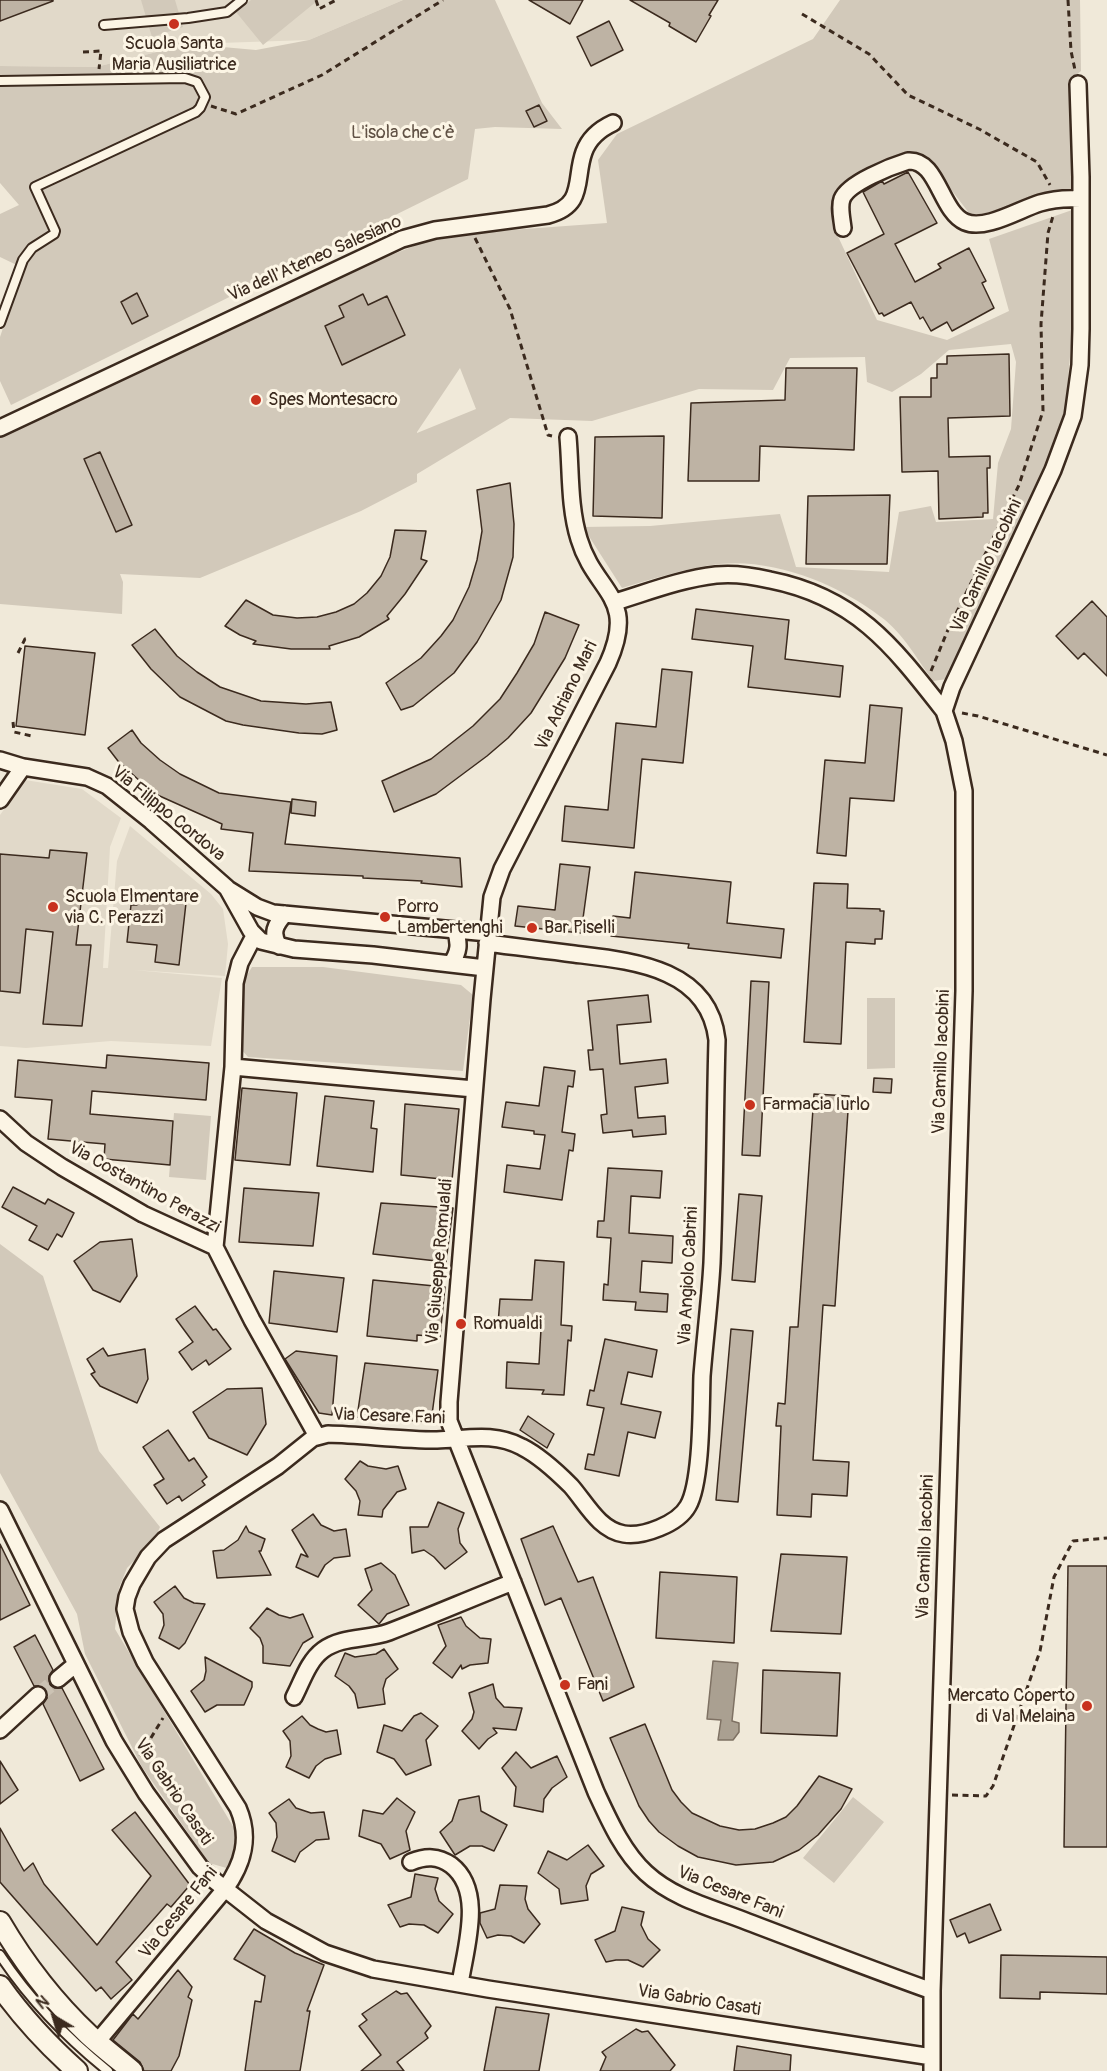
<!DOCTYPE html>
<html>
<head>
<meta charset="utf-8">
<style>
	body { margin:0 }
	#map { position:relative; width:1107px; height:2071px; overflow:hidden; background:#f0e9d9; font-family:Pangolin,sans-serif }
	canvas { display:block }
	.north { position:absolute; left:24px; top:1987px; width:60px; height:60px; -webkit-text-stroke:4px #fcf5e5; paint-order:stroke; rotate:322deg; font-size:16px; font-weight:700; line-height:24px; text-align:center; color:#3b2a1e }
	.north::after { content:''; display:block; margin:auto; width:21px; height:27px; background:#3b2a1e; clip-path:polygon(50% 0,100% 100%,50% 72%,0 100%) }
</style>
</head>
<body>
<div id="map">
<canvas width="1107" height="2071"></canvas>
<div class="north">N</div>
</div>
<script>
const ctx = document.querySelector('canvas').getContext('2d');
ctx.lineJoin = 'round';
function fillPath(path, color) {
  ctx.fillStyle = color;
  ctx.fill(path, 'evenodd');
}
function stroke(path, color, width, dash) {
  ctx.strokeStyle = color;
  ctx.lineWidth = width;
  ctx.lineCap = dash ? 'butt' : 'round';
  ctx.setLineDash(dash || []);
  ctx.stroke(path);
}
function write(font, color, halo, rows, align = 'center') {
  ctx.font = font + ' Pangolin,sans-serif';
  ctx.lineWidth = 6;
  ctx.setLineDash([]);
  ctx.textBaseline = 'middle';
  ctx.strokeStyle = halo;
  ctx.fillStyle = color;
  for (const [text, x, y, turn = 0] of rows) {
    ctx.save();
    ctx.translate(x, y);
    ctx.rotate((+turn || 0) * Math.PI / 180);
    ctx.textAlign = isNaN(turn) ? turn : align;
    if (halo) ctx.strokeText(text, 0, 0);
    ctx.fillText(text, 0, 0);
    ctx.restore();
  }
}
fillPath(new Path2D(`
	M0 0H403L309 40 189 44 96 67 0 66Z
	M25 780 82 789 121 818 110 847 103 968H108L117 861 130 826 211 894 223 909 228 944 225 976 134 970 222 978 211 1046 111 1041 26 1048 0 1046V815Z`), '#e1d9c9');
fillPath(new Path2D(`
	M141 0H175L183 27 152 37Z
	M251 0H316L317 1 263 45 236 12Z
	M403 0H495L542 103 562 129 495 127 475 129 468 179 11 405 0 381V337L23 268 0 257V214L19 205 0 183V66L96 67 189 44 256 50 309 40Z
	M840 0H1080L1081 71 1075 76 1074 192 1027 201 972 217 927 158 858 177 837 193 835 230 877 320 947 340 1009 311 989 239 1075 209V300L1063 436 947 679 933 681C917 659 903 633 881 617 839 584 773 558 719 564 686 568 653 579 622 588L583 527 650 526 780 514 796 567 889 572 899 512 931 506 936 522 993 519 998 463 1011 429 1016 362 1011 344 949 350 921 374 892 392 867 382 865 357 790 358 773 390 699 389 592 421 510 418 417 474V482L361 511 200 578 120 574 123 582 122 614 0 604V437L2 435 205 337 381 259 442 235 607 223 598 160 617 134 813 39ZM460 368 476 409 417 433V432Z
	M252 967H323L461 985 473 995 463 1071 248 1057 240 1048 239 1015 244 980Z
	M867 998H895V1068L867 1069Z
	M174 1113 211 1116 206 1180 169 1177Z
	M0 1244 43 1276 99 1451 160 1527 153 1542 127 1568 119 1588 115 1629 234 1828 238 1852 230 1869 209 1863 142 1767 85 1654 77 1614 0 1473Z
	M853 1797 884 1822 834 1883 803 1858Z`), '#d2c9ba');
const water = new Path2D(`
	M713 1661 738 1663 732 1721 739 1723V1732L733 1740H718L721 1720 707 1719Z`);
fillPath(water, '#aaa091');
stroke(water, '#7e7163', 1.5);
const building = new Path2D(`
	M0 0H53V1L0 21Z
	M529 0H583L570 24Z
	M630 0H718L709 15 711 16 696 42 669 26 670 23Z
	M609 21 623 50 591 66 577 37Z
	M539 105 547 121 534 127 526 111Z
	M908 172 937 223 895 244 915 282 941 268 938 264 969 248 986 281 982 283 994 308 952 331 947 322 931 331 923 317 920 319 911 302 884 316 882 313 879 314 847 253 884 234 863 192 882 181 884 184Z
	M137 293 148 316 132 324 121 302Z
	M363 294 368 305 387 296 405 335 342 365 325 326 344 317 339 306Z
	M1009 354 1010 416 948 418 949 457 990 456V468H987L988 513H983V517L939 519 938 471 902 472 900 397H931V378H937V364H947V356Z
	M786 368H857L854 450 760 446 759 481H688L691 403 785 400Z
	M664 436 662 518 593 516 595 437Z
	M100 452 132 525 116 532 84 459Z
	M510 483 514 524 513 557 501 600 477 642 454 673 413 706 401 710 386 683 421 658 441 636 453 620 469 587 477 560 482 531 477 490Z
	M890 495 887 564H806L808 496Z
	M395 530 426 531 421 559 427 561 405 594 387 616 389 619 359 637 329 646 330 649H291L253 644 256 641 240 635 225 626 246 600 273 615 297 618 317 617 336 612 354 604 367 593 381 576 390 557Z
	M1092 601 1107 617V676L1084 653 1078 659 1056 636Z
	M696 609 789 620 785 659 843 666 840 697 748 687 753 646 692 639Z
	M545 612 579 625 565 658 531 713 508 738 487 756 436 794 394 812 382 781 431 759 473 726 500 699 517 673 534 644Z
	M155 629 177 656 197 672 220 687 261 701 306 704 331 702 337 730 322 734 299 733 243 725 226 721 180 697 151 669 132 645Z
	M25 646 95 653 85 735 16 726Z
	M662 669 692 672 683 763 642 759 634 848 562 841 565 806 608 810 616 723 656 727Z
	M870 705 902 708 894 801 850 798 846 856 817 853 825 760 865 763Z
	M132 730 141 743 160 760 180 774 219 793 291 802 285 844 460 858 462 887 421 883 422 881 363 878V876L249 871 253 833 221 829 222 824 153 793 118 761 108 748Z
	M292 799 316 802 315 816 291 813Z
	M50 850 87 853 76 945H91L82 1026 43 1024 53 932 26 929 20 993 0 991V854L49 858Z
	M560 864 590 867 581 933 515 926 518 906 555 910Z
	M635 872 731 882 727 923 784 929 781 958 688 948 689 944 611 936 613 916 630 918Z
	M814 883 848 884 847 908 880 909V911H884L882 939H875V944L846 942 841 1044 804 1042Z
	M138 898 186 903 179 965 155 962 157 945 127 942 131 905H137Z
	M751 981 769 982 760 1156 742 1155Z
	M648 995 651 1022 617 1025 620 1064 666 1059 668 1083 635 1087 638 1118 665 1116 666 1134 633 1137 632 1130 603 1133 601 1115 607 1114 603 1069 590 1070 588 1050H593L588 1001Z
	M107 1055 209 1063 206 1100 92 1091 90 1114 173 1121 170 1165 104 1159 105 1144 48 1139 52 1100 15 1097 18 1060 106 1068Z
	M544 1067 575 1071 573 1087 568 1086 562 1132 575 1134 573 1151 569 1150 562 1200 504 1192 507 1165 540 1169 545 1135 534 1134V1131L502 1127 506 1102 539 1106Z
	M874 1078 892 1079 891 1093 873 1092Z
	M242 1088 297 1093 290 1165 235 1160Z
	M814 1094 849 1096 835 1306 823 1305 813 1460 849 1462 847 1496 812 1494 811 1517 777 1515 781 1426H776L778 1403 785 1404 790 1327H798Z
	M325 1096 374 1101 371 1128 377 1129 373 1172 317 1166Z
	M405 1104 459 1109 452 1180 401 1175Z
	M608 1168 662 1171 660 1198 631 1196 629 1233 673 1236 672 1263 642 1261 640 1292 668 1294 667 1312 635 1310 636 1302 603 1300 604 1284 608 1285 611 1238 597 1237 598 1221H604Z
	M13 1187 45 1204 48 1199 74 1213 62 1237 57 1234 48 1250 29 1240 37 1226 2 1207Z
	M244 1188 319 1193 313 1246 239 1242Z
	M739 1194 762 1196 755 1282 732 1280Z
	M381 1203 453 1208 446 1262 373 1254Z
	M132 1239 137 1276 120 1302 93 1290 74 1261 100 1242Z
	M535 1260 564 1262 561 1325 572 1326 571 1341 568 1340 564 1395 542 1394 544 1390 506 1388 507 1362 539 1364 541 1329H530V1326L498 1324 500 1299 532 1300Z
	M274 1271 344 1278 337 1332 269 1323Z
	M373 1280 445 1287 440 1337 417 1335V1341L367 1336Z
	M195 1306 213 1330 216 1329 231 1349 209 1365 206 1360 192 1370 179 1352 193 1342 176 1319Z
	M731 1329 753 1331 738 1502 716 1500Z
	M605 1339 657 1350 652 1377 628 1372 621 1404 661 1412 655 1438 628 1432 619 1476 585 1469 588 1454 594 1455 604 1408 587 1405 590 1390 594 1391Z
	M103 1348 108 1356 145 1349 148 1379 137 1403 100 1386 91 1374 95 1372 87 1359Z
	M296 1351 337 1356 332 1415 319 1413 285 1359Z
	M365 1363 438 1370 431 1422 357 1417Z
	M262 1388 266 1424 247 1455 209 1438 193 1412 227 1389Z
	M528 1416 554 1434 547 1448 520 1430Z
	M168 1430 189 1461 194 1458 207 1477 202 1481 205 1485 182 1501 179 1496 167 1504 154 1485 164 1479 143 1447Z
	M360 1461 368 1466 386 1469 398 1466 406 1489 397 1492 383 1510 382 1517 358 1515 360 1501 356 1491 345 1479Z
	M438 1502 464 1513 458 1529 460 1543 467 1552 445 1569 434 1557 424 1550 412 1553 410 1527H428Z
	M313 1514 321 1525 334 1531 346 1529 350 1556 334 1558 325 1565 318 1577 296 1567 301 1554 308 1557 292 1530Z
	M246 1526 249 1532 265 1539 261 1551H259L271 1575 217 1578 213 1551 224 1550 238 1540Z
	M553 1526 578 1582 593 1577 634 1687 603 1701 561 1598 545 1605 521 1539Z
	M0 1544 30 1605 0 1620Z
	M781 1554 847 1557 841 1634 771 1631Z
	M381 1563 395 1575 409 1605 387 1614 379 1624 358 1605 372 1590 365 1569Z
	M1068 1566H1107V1847H1064Z
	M660 1572 737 1577 734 1643 656 1638Z
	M175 1586 184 1598 194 1603 205 1604 185 1643 179 1649 159 1638 164 1625 163 1614 154 1602Z
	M267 1608 279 1615 290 1618 303 1614 313 1637 303 1643 290 1666 263 1663V1646L260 1638 250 1628Z
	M461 1617 466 1626 480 1638 491 1639 488 1663 470 1665 462 1669 461 1665 452 1678 433 1663 446 1646 438 1625Z
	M35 1635 53 1670 49 1676 50 1685 55 1688H62L104 1769 80 1781 43 1704 47 1698V1692L41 1686H34L14 1647Z
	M384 1649 398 1669 386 1679 383 1689 385 1704 358 1708 355 1694 349 1686 335 1676 345 1653 355 1657 376 1654Z
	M205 1657 252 1682V1687L244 1705H217L205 1712 191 1691 204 1680 206 1671Z
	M763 1670 840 1673 837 1736 761 1733Z
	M493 1684 496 1698 504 1707 522 1708 516 1730 493 1728 497 1733 488 1739 479 1749 462 1731 472 1719 474 1712 469 1693Z
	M421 1713 438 1726 426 1740 431 1765 406 1775 394 1759 377 1752 384 1725 402 1731 414 1716Z
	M302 1716 310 1725 318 1729 326 1732 337 1730 341 1754 325 1759 316 1766 309 1778 286 1767 291 1756 290 1741 283 1731Z
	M645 1724 672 1790 681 1802 692 1813 720 1826 739 1830 755 1829 773 1823 786 1817 797 1806 819 1776 852 1789 841 1809 818 1835 799 1850 773 1862 736 1865 698 1857 678 1846 659 1832 649 1821 639 1806 610 1738Z
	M516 1752 531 1768 557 1756 567 1777 552 1788 544 1799 543 1812 514 1806 516 1787 502 1768Z
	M0 1761 18 1790 0 1804Z
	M479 1796 481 1811 507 1825 494 1851 482 1846H470L455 1855 440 1832 452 1821 459 1800Z
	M397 1798 415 1812 406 1831 410 1850 390 1859 381 1844 359 1836 363 1810 383 1814Z
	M289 1799 296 1808 311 1813 324 1812 329 1839 316 1840 300 1852 295 1862 272 1851 277 1837 276 1823 269 1813Z
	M135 1812 190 1885 171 1907 167 1904 116 1962 132 1980 111 1999 101 1987 96 1991 0 1882V1828L24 1871 33 1863 44 1884 97 1945 151 1876 112 1830Z
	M588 1845 604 1866 591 1874 586 1886 588 1900 561 1904 559 1889 538 1873 548 1851 567 1860Z
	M415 1874 438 1878 435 1889 439 1901 453 1914 438 1933 424 1925 409 1924 400 1927 388 1905 411 1897Z
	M500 1885 527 1886 525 1899 528 1909 540 1924 524 1943 511 1936 498 1935 487 1938 480 1923V1913L495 1909Z
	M990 1904 1001 1930 969 1943 965 1933 957 1937 950 1920Z
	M622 1907 644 1912 641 1925 648 1939 660 1950 643 1967 628 1960H616L606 1962 595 1940 615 1931Z
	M254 1929 295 1953 324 1965 307 2011H310L300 2071H245L255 2001 261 2002 265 1976 234 1959Z
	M1001 1955 1107 1957V1994L1040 1992V1999L1000 1998Z
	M178 1970 192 1987 188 1997 192 2000 179 2056 171 2071H144L140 2062 113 2040 133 2014 138 2019Z
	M396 1991 401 1994 407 1993 431 2026 425 2033 428 2038 397 2062 404 2071H361L381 2055 359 2026 367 2020 362 2014Z
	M496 2007 549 2014 539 2071H484Z
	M636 2029 642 2032 648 2031 675 2065 670 2071H600L606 2057 602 2052Z
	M737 2046 791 2055 790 2071H734Z`);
fillPath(building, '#beb3a4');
stroke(building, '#3b2a1e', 1.5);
stroke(new Path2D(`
	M38 1695 58 1679`), '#ccc3b4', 15, [15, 8]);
const lane = new Path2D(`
	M104 25 188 18 227 12 242 0
	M0 81 185 78 197 82 205 97 200 108 196 112 35 187 55 231 54 234 32 248 23 260 0 323
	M0 1955C29 1999 67 2038 108 2071`);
const street = new Path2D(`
	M843 228C842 219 839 207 842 199 848 183 892 166 908 161 938 159 940 211 965 222 985 231 1020 209 1040 203 1053 199 1067 198 1081 199
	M0 428 402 239 435 230 548 215C586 205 574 179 584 152 589 138 600 129 613 123
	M568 437C571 471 569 507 579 539 595 593 638 596 608 663L502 869 492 897 482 999 449 1402V1421L596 1792C609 1820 623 1852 646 1873 674 1899 713 1908 748 1922 809 1945 870 1969 932 1991
	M615 602C648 592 681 579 716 575 734 573 753 576 770 580 856 597 893 646 944 711
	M0 760 23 767 87 777 107 786 151 821 227 888 251 931 261 941 294 949 373 955 485 968
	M0 800 23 767
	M228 889 257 907 273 913 488 933
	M279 946C271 933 275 925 285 914
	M451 964C459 952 460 944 455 930
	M233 1067 474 1089
	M0 1119 26 1143 62 1167 143 1214 215 1247 252 1320 317 1436
	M215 1247 233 1067 235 983 240 963 254 936
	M0 1510 114 1741 146 1793 200 1867 215 1881 266 1921 325 1953 373 1969 488 1989 932 2057
	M58 1679 76 1664
	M294 1697C302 1682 308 1661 323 1650 342 1636 367 1640 389 1632 431 1616 472 1598 513 1582
	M0 1730 38 1695
	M411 1862C426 1856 438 1856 451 1865 485 1891 465 1949 460 1984
	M97 2042 225 1889C243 1864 251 1838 238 1808L145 1662 131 1632 125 1609 127 1597 132 1584 148 1557 164 1540 278 1466 313 1438 328 1434C364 1435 401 1440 437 1440 467 1439 494 1432 522 1447 540 1456 556 1471 571 1486 586 1503 599 1530 624 1534 643 1537 678 1524 688 1506 702 1482 701 1406 702 1376 705 1338 710 1300 712 1263 715 1189 715 1114 717 1040 709 967 631 961 574 954 545 950 516 947 487 943
	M932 2071V1991L964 991V791L954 741 944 711 952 687 1053 470 1073 416 1080 365 1081 329V177L1078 84`);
const secondary = new Path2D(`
	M0 1922C24 1963 54 2002 89 2035 103 2048 118 2059 132 2071
	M0 1986C22 2017 48 2045 77 2071`);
stroke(lane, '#3b2a1e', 12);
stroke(street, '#3b2a1e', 20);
stroke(secondary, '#3b2a1e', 24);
stroke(new Path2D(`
	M316 0 319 9 336 0
	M1068 0 1071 51 1075 70
	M802 14 869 54 908 95 979 129 1037 162 1050 185
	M83 52 101 51 99 69
	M211 106 236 114 322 75 443 0
	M475 238 510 309 548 435 552 436
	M18 653 25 639 30 638
	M931 671 947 632 1019 485 1043 411 1041 324 1048 233 1053 216
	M962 713 978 716 1107 755
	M13 722 14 732 32 736
	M140 1756 163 1718
	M952 1795 986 1796 993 1786 1040 1651 1054 1577 1073 1541 1107 1538`), '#3b2a1e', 3, [6, 4.5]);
stroke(lane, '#fcf5e5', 8);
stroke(street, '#fcf5e5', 15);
stroke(secondary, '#fcf5e5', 20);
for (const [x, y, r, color] of [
	[174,24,6,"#c8321e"],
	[256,400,6,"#c8321e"],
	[53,907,6,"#c8321e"],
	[385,917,6,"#c8321e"],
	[532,928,6,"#c8321e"],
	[750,1105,6,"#c8321e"],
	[461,1324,6,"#c8321e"],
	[565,1685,6,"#c8321e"],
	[1087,1706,6,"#c8321e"]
]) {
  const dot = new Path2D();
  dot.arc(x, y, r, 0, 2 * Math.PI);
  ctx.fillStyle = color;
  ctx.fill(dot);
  stroke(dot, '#fcf5e5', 2);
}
write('18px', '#3b2a1e', '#fcf5e5', [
	["Scuola Santa",174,44,"center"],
	["Maria Ausiliatrice",174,65,"center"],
	["Spes Montesacro",268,400],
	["Scuola Elmentare",65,897],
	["via C. Perazzi",65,918],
	["Porro",397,907],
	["Lambertenghi",397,928],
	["Bar Piselli",544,928],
	["Farmacia Iurlo",762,1105],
	["Romualdi",473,1324],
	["Fani",577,1685],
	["Mercato Coperto",1075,1696,"right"],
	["di Val Melaina",1075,1717,"right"]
], 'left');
write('18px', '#615245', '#fcf5e5', [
	["L'isola che c'è",403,133]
]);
write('18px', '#3b2a1e', '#fcf5e5', [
	["Via dell'Ateneo Salesiano",315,259,-24],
	["Via Camillo Iacobini",987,566,-65],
	["Via Adriano Mari",567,696,-64],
	["Via Filippo Cordova",168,814,39],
	["Via Camillo Iacobini",942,1062,-88],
	["Via Costantino Perazzi",144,1188,29],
	["Via Giuseppe Romualdi",440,1262,-85],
	["Via Angiolo Cabrini",689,1276,-87],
	["Via Cesare Fani",389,1417,2],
	["Via Camillo Iacobini",926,1547,-88],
	["Via Gabrio Casati",173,1792,56],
	["Via Cesare Fani",730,1893,22],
	["Via Cesare Fani",179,1913,-51],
	["Via Gabrio Casati",699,2001,9]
]);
</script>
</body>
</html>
